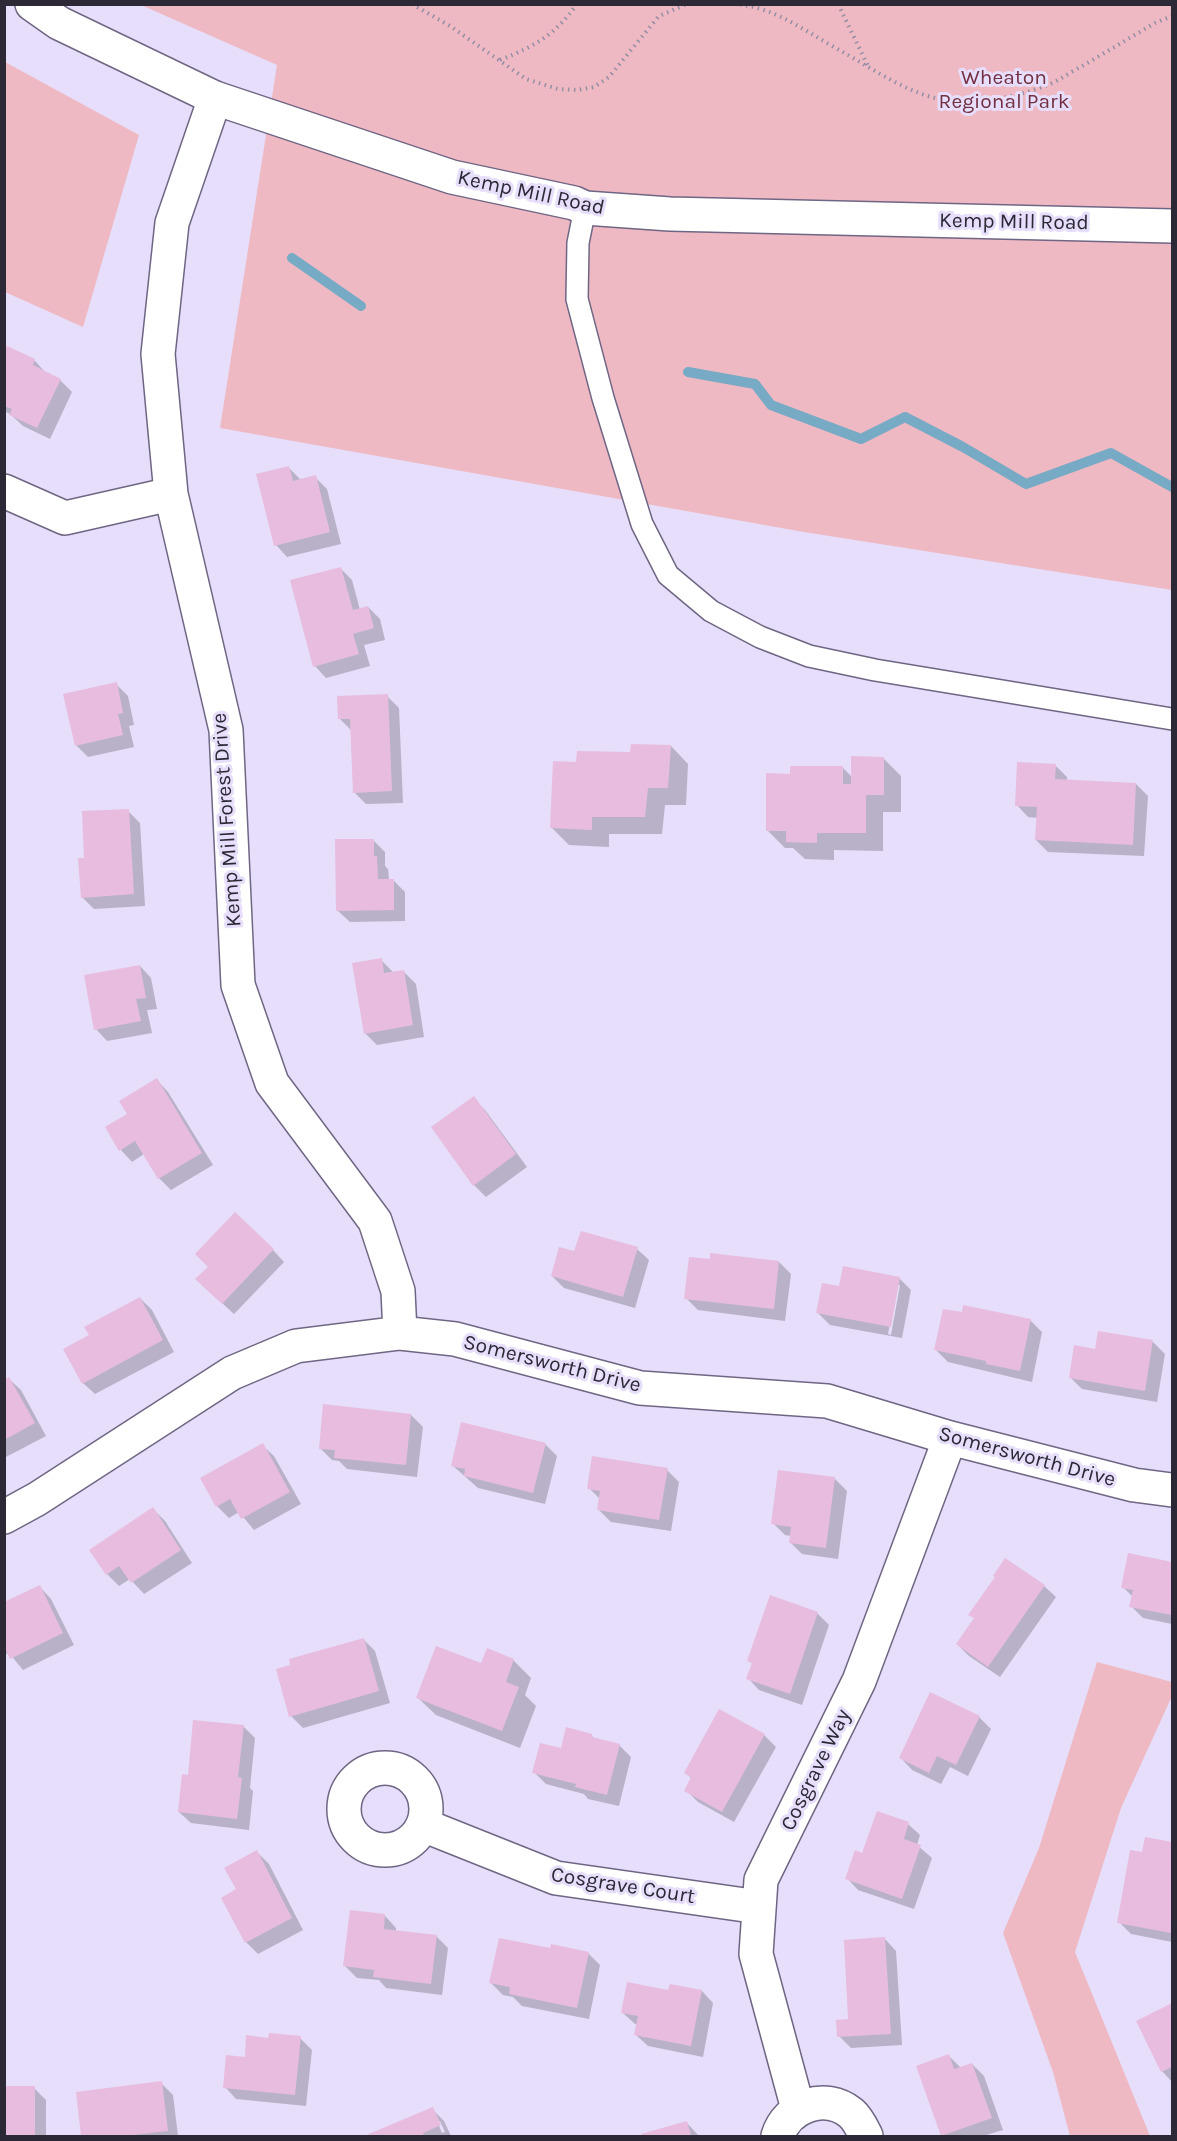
<!DOCTYPE html>
<html>
<head>
<meta charset="utf-8">
<style>
	body { margin:0 }
	#map { position:relative; width:1177px; height:2141px; overflow:hidden; background:#e6defa; font-family:Karla,sans-serif }
	canvas { display:block }
	.frame { position:absolute; inset:0; border:6px solid #2c2836; pointer-events:none }
</style>
</head>
<body>
<div id="map">
<canvas width="1177" height="2141"></canvas>
<div class="frame"></div>
</div>
<script>
const ctx = document.querySelector('canvas').getContext('2d');
ctx.lineJoin = 'round';
function fillPath(path, color) {
  ctx.fillStyle = color;
  ctx.fill(path, 'evenodd');
}
function stroke(path, color, width, dash) {
  ctx.strokeStyle = color;
  ctx.lineWidth = width;
  ctx.lineCap = dash ? 'butt' : 'round';
  ctx.setLineDash(dash || []);
  ctx.stroke(path);
}
function write(font, color, halo, rows, align = 'center') {
  ctx.font = font + ' Karla,sans-serif';
  ctx.lineWidth = 6;
  ctx.setLineDash([]);
  ctx.textBaseline = 'middle';
  ctx.strokeStyle = halo;
  ctx.fillStyle = color;
  for (const [text, x, y, turn = 0] of rows) {
    ctx.save();
    ctx.translate(x, y);
    ctx.rotate((+turn || 0) * Math.PI / 180);
    ctx.textAlign = isNaN(turn) ? turn : align;
    if (halo) ctx.strokeText(text, 0, 0);
    ctx.fillText(text, 0, 0);
    ctx.restore();
  }
}
fillPath(new Path2D(`
	M141 5H1172V590L804 532 220 428 277 65Z
	M5 62 139 135 83 327 5 292Z
	M1097 1662 1172 1682V1696L1121 1808 1075 1952 1150 2136H1070L1053 2072 1003 1933 1039 1848Z`), '#efb9c3');
fillPath(new Path2D(`
	M8 348 35 361 46 373 60 380 72 392 50 439 23 426 10 414 4 411V352Z
	M288 467 300 479 315 477 327 489 341 544 287 557 276 545Z
	M340 568 352 580 360 610 368 607 380 619 385 640 364 645 370 666 326 678 315 666Z
	M116 684 128 696 134 725 129 726 134 747 88 757 76 745Z
	M387 696 399 708 403 803 366 804 354 792 352 731 340 719Z
	M671 746 688 764 686 805H665L662 834H609V847L569 845 551 827 577 764Z
	M883 758 901 776V812H883V851L834 850V860L805 859 793 848H785L767 830 792 776 843 768 852 777Z
	M1055 765 1067 777V781L1136 784 1148 796 1144 856 1048 852 1036 840 1038 818 1028 817 1017 805Z
	M128 811 140 823 145 906 94 909 82 897 86 859Z
	M373 840 385 852V866L388 869 389 880H393L405 892V921L350 922 338 911Z
	M381 960 394 973 404 972 416 984 424 1037 377 1045 365 1033Z
	M140 966 151 978 157 1009 147 1010 152 1033 107 1041 96 1029Z
	M157 1080 168 1092 213 1165 171 1190 159 1178 144 1154 132 1162 121 1150 129 1114Z
	M473 1098 485 1110 527 1167 486 1197 474 1185Z
	M637 1249 649 1260 635 1308 564 1288 552 1276Z
	M273 1250 284 1262 234 1314 209 1291Z
	M779 1262 791 1274 785 1321 698 1310 686 1298Z
	M899 1278 911 1290 902 1338 830 1325 818 1313 841 1288ZM897 1285H900L891 1335 888 1334Z
	M140 1298 152 1310 174 1352 95 1394 83 1383 91 1336Z
	M1030 1320 1042 1332 1032 1382 948 1362 936 1350Z
	M1153 1342 1165 1354 1157 1402 1082 1389 1070 1377 1096 1350Z
	M9 1379 21 1390 46 1436 4 1458V1381Z
	M411 1415 423 1427 417 1477 347 1469 339 1461 332 1460 320 1448Z
	M545 1444 557 1456 545 1504 478 1488 452 1465Z
	M262 1445 274 1456 301 1504 254 1530 239 1512 229 1518 217 1506Z
	M667 1470 679 1482 671 1531 611 1522 599 1510 600 1499 589 1488Z
	M835 1479 847 1491 838 1559 802 1554 790 1542 791 1536 785 1535 773 1523Z
	M153 1509 165 1521 192 1563 144 1594 130 1579 119 1586 107 1574Z
	M1129 1555 1172 1564V1624L1143 1618 1131 1606 1133 1597 1123 1587Z
	M1044 1586 1056 1597 1000 1677 969 1656 957 1644Z
	M40 1587 51 1599 74 1645 23 1670 9 1653 4 1655V1604Z
	M817 1613 829 1625 802 1705 759 1690 748 1678 753 1664 749 1661Z
	M363 1639 375 1651 390 1703 303 1728 291 1716Z
	M513 1660 531 1678 525 1695 536 1706 520 1748 436 1715 418 1698 482 1665Z
	M720 1711 764 1735 776 1747 734 1822 698 1802 686 1790 692 1779 686 1773Z
	M979 1717 991 1729 968 1776 950 1767 941 1784 912 1770 901 1758Z
	M243 1726 255 1738 250 1788 253 1791 249 1830 191 1823 179 1812 189 1777Z
	M591 1735 595 1739 619 1745 631 1757 619 1806 588 1799 584 1794 546 1784 534 1772 562 1750Z
	M908 1824 920 1835 917 1845 932 1858 914 1909 858 1890 847 1878 863 1855Z
	M1146 1839 1172 1844V1942L1131 1934 1119 1922 1143 1853Z
	M257 1852 269 1864 303 1930 258 1954 246 1942 238 1890Z
	M385 1916 396 1928V1932L436 1936 448 1948 442 1995 386 1988 379 1980 357 1978 345 1966Z
	M885 1939 896 1951 902 2045 851 2048 839 2036 849 2021Z
	M551 1950 588 1953 600 1965 589 2019 522 2006 513 1997 503 1995 491 1983Z
	M702 1991 713 2003 703 2057 648 2046 636 2035 638 2025 635 2024 623 2013 670 1992Z
	M1172 2005V2082L1162 2071 1138 2021Z
	M300 2038 312 2050 306 2106 236 2099 225 2087 246 2058 270 2039Z
	M949 2056 961 2068 972 2064 984 2076 1003 2130 983 2136H944L942 2135Z
	M161 2083 173 2095 178 2136H83L77 2094Z
	M4 2088H34L46 2100V2136H4Z
	M432 2109 444 2121 451 2136H368ZM437 2121H440L445 2132 442 2133Z
	M686 2122 699 2136H643L642 2135Z`), '#0003');
stroke(new Path2D(`
	M292 258 361 306
	M688 372 755 384 771 405 861 439 905 417 963 447 1026 484 1111 453 1172 487`), '#77aac4', 10);
fillPath(new Path2D(`
	M7 346 35 359 33 365 61 379 37 428 9 415 12 409 4 406V352Z
	M289 466 293 481 316 475 330 532 274 546 256 474Z
	M341 567 353 610 368 606 374 628 353 634 359 654 313 667 290 580Z
	M117 682 123 713 118 714 123 735 75 746 63 694Z
	M388 694 392 791 353 793 350 719H338L337 696Z
	M631 744 671 745 668 788H648L645 817H592V830L550 828 553 761 576 762 577 751 630 752Z
	M851 756 884 757V795H866V833H817V843L786 842V831H766V773L790 774V766H843V784H851Z
	M1017 762 1056 764 1055 779 1136 783 1133 845 1035 840 1037 807 1015 806Z
	M129 809 134 894 81 898 78 858H84L82 811Z
	M335 839H374V856H377L378 879H394V910L336 911Z
	M382 958 384 973 404 970 413 1025 364 1034 352 963Z
	M140 965 146 998 136 999 141 1021 94 1030 84 975Z
	M157 1078 202 1153 158 1179 135 1141 119 1151 105 1127 127 1114 119 1101Z
	M474 1096 516 1154 473 1186 431 1127Z
	M235 1212 274 1249 222 1304 195 1279 208 1267 195 1254Z
	M581 1231 638 1247 623 1297 551 1276 559 1247 574 1251Z
	M710 1253 779 1261 774 1309 684 1299 689 1257 710 1259Z
	M843 1266 900 1277 891 1327 816 1313 822 1283 839 1286Z
	M140 1297 163 1340 82 1384 63 1349 89 1335 84 1327Z
	M963 1305 1031 1319 1020 1371 986 1364V1361L934 1350 943 1309 962 1312Z
	M1098 1331 1153 1340 1145 1391 1069 1378 1074 1345 1095 1349Z
	M9 1377 35 1423 4 1440V1380Z
	M323 1404 411 1414 406 1465 334 1458 335 1450 319 1449Z
	M461 1422 546 1443 533 1493 464 1476 465 1469 451 1466Z
	M263 1443 290 1492 241 1519 230 1499 216 1507 200 1478Z
	M592 1456 668 1468 659 1520 597 1510 600 1491 587 1489Z
	M778 1470 835 1477 826 1548 789 1543 791 1527 771 1524Z
	M153 1507 181 1550 131 1583 119 1566 106 1575 89 1550Z
	M1128 1553 1172 1562V1615L1129 1607 1133 1590 1121 1588Z
	M1005 1558 1045 1585 988 1667 956 1644 974 1618 968 1615 995 1577 993 1576Z
	M40 1585 63 1633 10 1659 4 1646V1602Z
	M770 1595 818 1612 790 1694 746 1679 752 1663 747 1661Z
	M364 1638 379 1691 289 1717 276 1669 290 1665 289 1659Z
	M436 1646 481 1663 487 1648 514 1659 506 1682 519 1687 502 1731 416 1698Z
	M930 1692 980 1716 956 1765 937 1756 929 1773 899 1758Z
	M719 1709 765 1734 722 1812 684 1791 691 1777 684 1773Z
	M193 1720 244 1725 238 1777 242 1778 237 1819 178 1812 182 1774 188 1775Z
	M566 1727 592 1734V1737L620 1744 607 1795 575 1787 576 1784 532 1773 540 1743 561 1748Z
	M877 1811 909 1822 904 1839 921 1845 902 1899 845 1879 855 1850 862 1853Z
	M1145 1837 1172 1842 1171 1933 1117 1923 1130 1850 1142 1852Z
	M257 1850 292 1918 245 1943 221 1898 236 1889 224 1868Z
	M350 1910 385 1914 384 1929 437 1935 431 1984 373 1977 374 1970 343 1966Z
	M885 1937 891 2034 837 2037 836 2020 848 2019 844 1940Z
	M499 1938 550 1948 551 1944 589 1952 577 2008 509 1994 510 1987 489 1983Z
	M627 1982 668 1990 670 1984 702 1990 691 2046 634 2035 638 2016 621 2013Z
	M1172 2003V2067L1161 2072 1136 2021Z
	M269 2033 301 2036 295 2095 223 2088 226 2055 245 2057 246 2035 268 2038Z
	M949 2054 954 2069 972 2063 992 2118 941 2136 916 2066Z
	M162 2081 168 2131 124 2136H81L76 2092Z
	M4 2086H35V2136H4Z
	M433 2107 441 2125 423 2133 424 2136H364Z
	M687 2121 691 2136H641V2134Z`), '#e7bcdf');
const service = new Path2D(`
	M585 208 578 243 577 299 603 398 642 524 668 575 711 611 760 637 809 656 875 670 1172 719`);
const minor = new Path2D(`
	M215 98 172 223 158 354 171 494 226 730 238 985 272 1083 375 1221 398 1291 400 1333
	M4 491 65 518 171 494
	M4 1517 37 1499 232 1373 296 1346 400 1333 455 1339 640 1388 827 1401 950 1438 1134 1485 1172 1490
	M344 1809a41 41 0 1 1 82 0a41 41 0 1 1-82 0Z
	M423 1825 556 1878 759 1907
	M798 2109 756 1954 761 1880 859 1681 950 1438
	M778 2136C787 2106 825 2092 851 2113 858 2119 862 2128 866 2136`);
const tertiary = new Path2D(`
	M32 4 59 23 215 98 452 177 574 203 585 208 670 214 1172 226`);
stroke(service, '#6f6684', 24);
stroke(minor, '#6f6684', 36);
stroke(tertiary, '#6f6684', 36);
stroke(new Path2D(`
	M412 4 450 26 526 79 558 89 577 90 594 87 609 77 659 16 687 4
	M734 4C774 7 800 28 834 47 865 64 897 87 931 97 968 108 1013 98 1048 85 1060 80 1072 71 1084 65 1108 51 1131 37 1155 23L1172 16
	M838 4 868 66
	M500 60C535 46 554 36 577 4`), '#948ea4', 4, [1.5, 4.5]);
stroke(service, '#fff', 21);
stroke(minor, '#fff', 33);
stroke(tertiary, '#fff', 33);
write('21px', '#733041', '#e6defa', [
	["Wheaton",1004,78],
	["Regional Park",1004,102]
]);
write('21px', '#2c2836', '#e6defa', [
	["Kemp Mill Road",531,193,12],
	["Kemp Mill Road",1014,222,1],
	["Kemp Mill Forest Drive",227,820,-94],
	["Somersworth Drive",552,1364,14],
	["Somersworth Drive",1027,1457,15],
	["Cosgrave Way",816,1770,-64],
	["Cosgrave Court",623,1886,9]
]);
</script>
</body>
</html>
